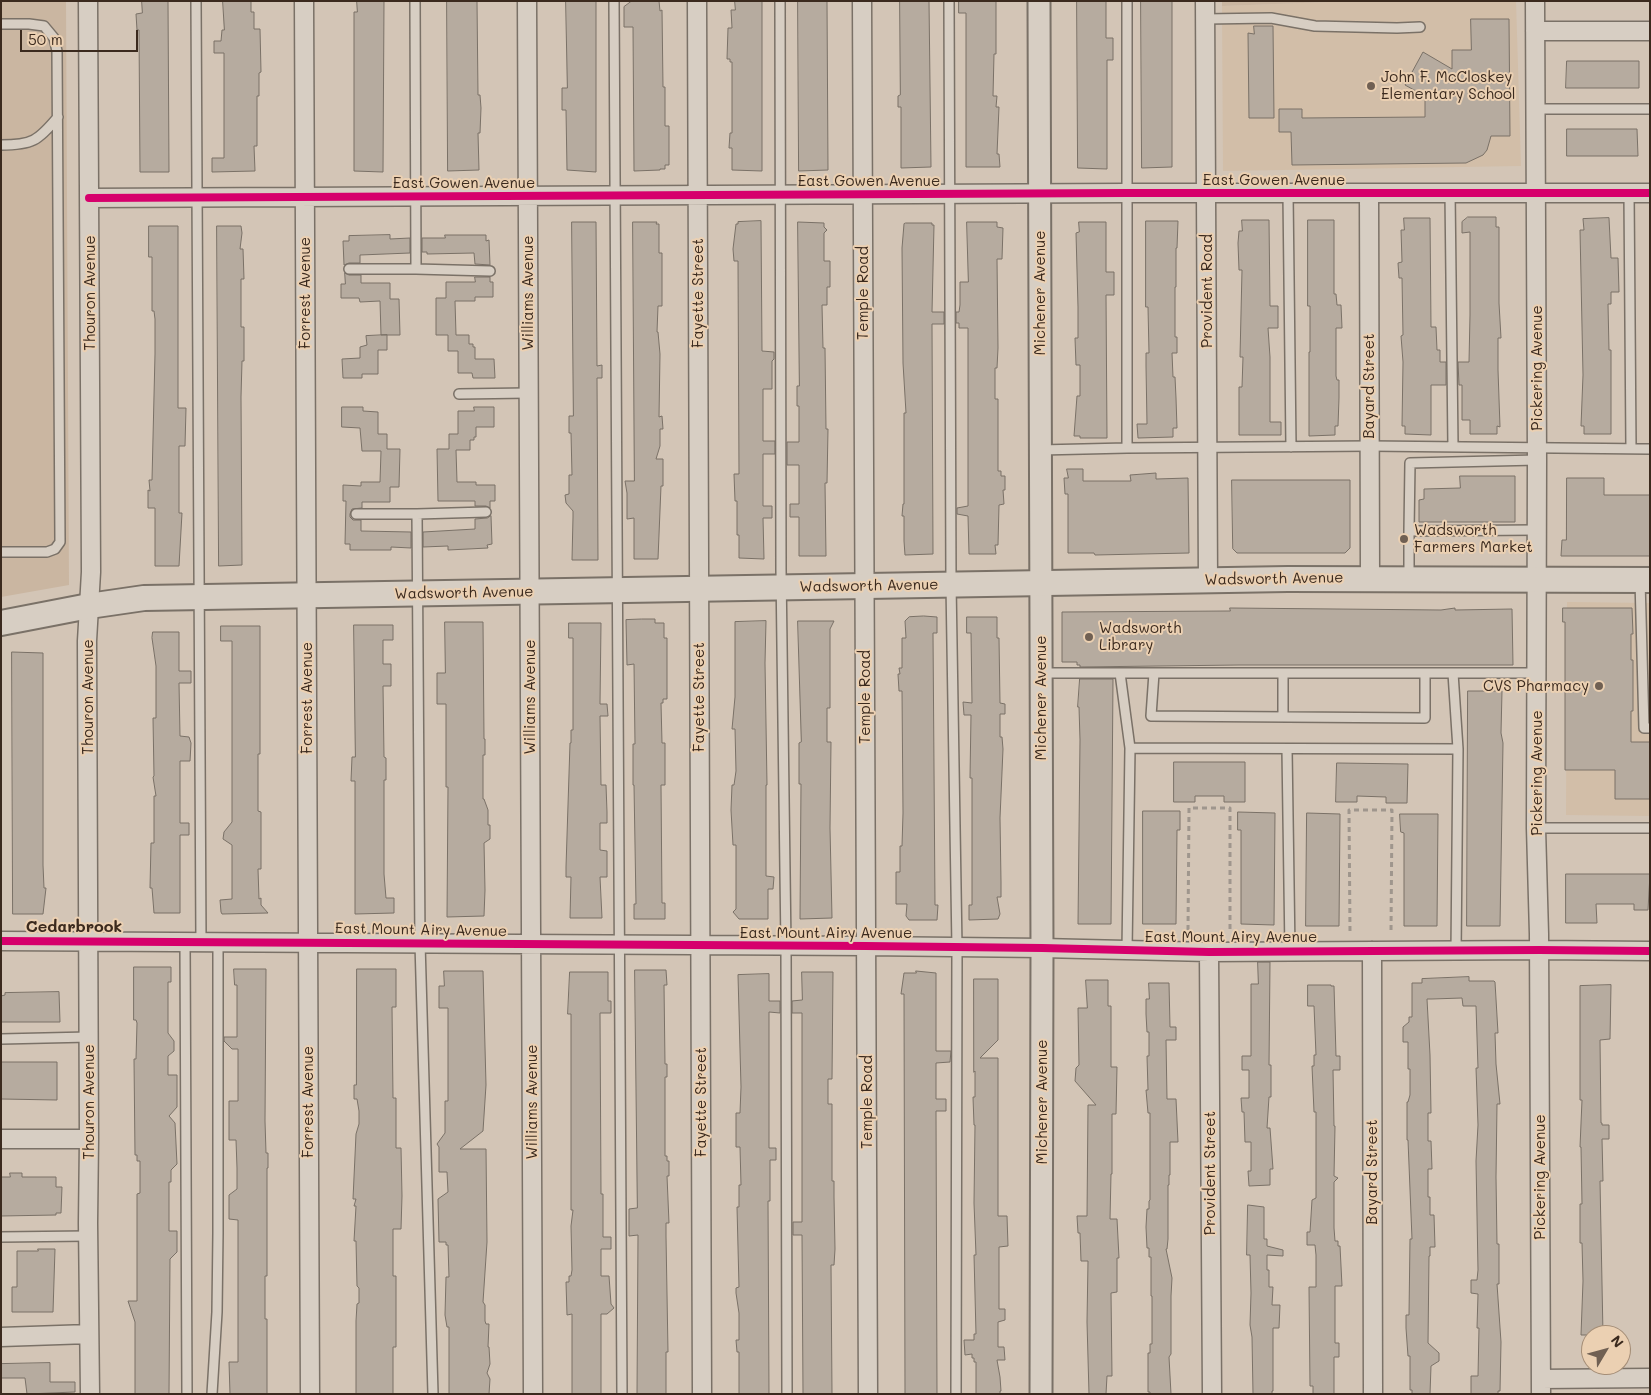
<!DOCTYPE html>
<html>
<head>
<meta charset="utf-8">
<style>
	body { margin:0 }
	#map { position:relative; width:1651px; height:1395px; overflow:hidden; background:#d3c5b6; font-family:Mali,sans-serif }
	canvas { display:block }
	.frame { position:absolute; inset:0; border:2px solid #3b2a1e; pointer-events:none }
	.north { position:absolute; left:1581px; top:1325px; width:50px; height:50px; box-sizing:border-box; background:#ebd0b2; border:1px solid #a58e77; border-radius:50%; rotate:53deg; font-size:14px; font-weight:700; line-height:20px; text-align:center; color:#3b2a1e }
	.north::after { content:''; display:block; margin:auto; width:18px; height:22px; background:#706053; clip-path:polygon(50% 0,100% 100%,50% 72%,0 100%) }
	.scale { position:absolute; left:20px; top:30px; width:118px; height:22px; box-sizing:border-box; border:2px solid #3b2a1e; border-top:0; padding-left:6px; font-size:15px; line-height:18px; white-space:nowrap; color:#3b2a1e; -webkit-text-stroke:4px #ebd0b2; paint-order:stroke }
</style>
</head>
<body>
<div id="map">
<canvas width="1651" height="1395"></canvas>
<div class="frame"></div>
<div class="north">N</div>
<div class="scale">50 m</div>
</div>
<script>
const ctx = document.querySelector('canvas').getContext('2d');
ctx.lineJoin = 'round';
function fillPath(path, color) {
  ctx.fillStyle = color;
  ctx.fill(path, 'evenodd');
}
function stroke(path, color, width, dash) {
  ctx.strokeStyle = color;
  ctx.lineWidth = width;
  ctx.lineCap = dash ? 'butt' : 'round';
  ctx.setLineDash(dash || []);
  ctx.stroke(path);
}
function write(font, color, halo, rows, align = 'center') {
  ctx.font = font + ' Mali,sans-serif';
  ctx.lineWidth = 4;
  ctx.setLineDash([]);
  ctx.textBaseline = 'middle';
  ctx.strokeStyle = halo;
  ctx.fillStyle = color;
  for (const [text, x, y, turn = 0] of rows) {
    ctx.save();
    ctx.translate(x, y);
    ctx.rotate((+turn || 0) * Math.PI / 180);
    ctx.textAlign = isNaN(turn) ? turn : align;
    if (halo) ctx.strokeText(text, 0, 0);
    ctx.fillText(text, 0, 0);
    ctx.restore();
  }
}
fillPath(new Path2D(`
	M1355 1H1516L1521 166 1223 171 1222 6Z
	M1567 602 1650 603V816L1566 815Z`), '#d2bea8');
fillPath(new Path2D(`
	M1 1H66L69 585 1 597Z
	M1222 1H1355L1222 6Z`), '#cab6a1');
const building = new Path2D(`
	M142 1H168L169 172H140L139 30H137L136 14 142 13Z
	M223 1H251V12H254V29H260L261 72 259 73V96H257V146H254L255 171 212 172V158H224V53H214V41H221L222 30H224Z
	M357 1H384L383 172 354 171V12H357Z
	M447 1H477L478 95H480L481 108 480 133H478L479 170 448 171Z
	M566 1H596V172L567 170 566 110H562V88H567Z
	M632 1H659L660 11 662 10 663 87H665V126H669V165H665V169H660V170L634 171 633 27H624V7Z
	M735 1H762V171L732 170V148H729L730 133H732V62H730V59H727L728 28H732L731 10H735Z
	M798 1H827L828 170 799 171Z
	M900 1H929L931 167 901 168V107H898V96L900 95Z
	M959 1H996V54H994L993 96H997L996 107H999L997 154H999L1000 167H966V13H959Z
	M1077 1H1106V38H1113V60H1107V169L1078 168Z
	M1141 1H1172V167L1142 168Z
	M1471 19H1509L1510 136H1491L1487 150 1483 155 1466 163 1292 165 1291 132H1279V109H1302V118L1425 117V96L1405 85 1423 52 1452 69V50H1471Z
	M1254 26H1273L1274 118H1249L1248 33 1254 34Z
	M1567 61H1639V88H1566Z
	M1567 129H1637L1638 156H1567Z
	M1468 217H1496V227H1499V303L1501 338H1498V370L1500 427 1497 426V434H1470V420H1462V385H1459L1458 362H1469L1470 315V232L1462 233V222Z
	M1404 218H1430L1431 327H1436L1437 350H1440V362H1446V385H1431V435L1405 434V426H1402L1403 362 1401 336 1403 335 1402 278H1399L1398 263 1402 262 1401 230H1404Z
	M1609 218 1611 258H1618L1619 292H1611V304H1608L1609 350H1611V434H1584V426H1581L1583 375 1580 230H1584L1583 219Z
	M1242 220H1269L1270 306H1278V328H1268L1270 357V422H1281V435H1239V387H1242L1243 357H1240L1242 270H1239L1238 243 1239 231H1242Z
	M1308 220H1334V294H1336L1337 305H1341L1342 328H1336V376L1337 380H1339V398L1338 426H1335V435L1309 436V352H1310V306H1308Z
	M761 221 762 351 774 352V359L772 361V389H763V441H775V454H763V506H772V518H763L764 559 739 558V535H737V501H735L734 474H739L738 261H734L733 249 736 224H738V222Z
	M1146 221H1178L1177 248H1176V287H1175V337H1177V353H1172L1173 377H1175L1176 398 1177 428H1173V437L1138 438 1137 424H1147L1146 366V353H1149L1148 307H1146Z
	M572 222H596L597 366 602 365V378H597L598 560H572L573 517V511L566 503 565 495 569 494V475H572L571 433H569V416H573Z
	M633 222H657L656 224H659V253H662V306H658L657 332H658L660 354 659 417 662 416 663 429H660V446L656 459H663V486H661L658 559H634V518L627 519V493L625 481H634Z
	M798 222 824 223V227L827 230 824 233V261H830V287H827V305H822L823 348H825L826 429H828L827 483H825L826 556H799V517H790V504H799V465H787V442H799V406H797V386H799Z
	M967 222H997V227L1003 228 1002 259H997L998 348 997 368H995V399H998V471H1001V476H1005V490H1003L1004 504 999 505 998 545H995L996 554H969L968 516 957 514V508L968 506V328H959V323H956V312H959L960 305V282H968Z
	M1079 222H1106V272H1114V295H1106L1107 438H1080V436H1074L1077 396H1080V365H1076L1075 338H1078V307L1076 233 1079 232Z
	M906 223H932V225H934L932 312H944V324H932L933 554 905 555 904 541V516H902L903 504H904V413H906L903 363 902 248 904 224Z
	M149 226H178V408H186L185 446H179V513H182L179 566H155V508H148V490L150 491 149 480H152L155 354V319L154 311H152V257H149Z
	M217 226H241L242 233 240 249H243L244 279H241V327H244V361H242L241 397 242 565 219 566Z
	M390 235V239L410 238V253L360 255V263H349L344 265 343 241H349V236Z
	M445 235H486V241L489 240 490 265 475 264 474 253 427 254V252H422V238H445Z
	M345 273 349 275H361V283H390V299H399L400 335H381L380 301 360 302 359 298H341V284H345Z
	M475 277H490V282H493V297H475V301H455L456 335H469V344H473V347H475V359H494L495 378H473L472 373H458V351H448V335H436V298H446V282H475Z
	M387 335V350H378V374H362V378H343L342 359 360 358V347L367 345 366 336Z
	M342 407H363V411L378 412V434H387V449H400L399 487H390V502H362V508L352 509 350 514V517L353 520H361V531L411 532V548L391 547V550H350V544H345L346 501H343V485L361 486V482H380L381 451H362L360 428 342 427Z
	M474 407H494V427H476V437H474V440H470V450H456L457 482H476V485H495V501H490V508L486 506H475V501H438L437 449H449V434H458V411H474Z
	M1067 469H1083V481H1131L1130 475 1156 473V479L1188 478 1189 553 1095 555 1094 553H1068V494H1065L1064 478H1068Z
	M1460 476H1515V522H1419V500L1424 499V489L1460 488Z
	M1567 478H1604V495H1650V556H1561L1562 540H1566Z
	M1232 480H1350V548L1345 553H1237L1233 549Z
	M491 516 492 544 487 545 488 548 448 550V546L423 547V532L475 529V519L487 518Z
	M1230 608 1441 610 1455 608V610L1512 609 1513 665H1239L1080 667V665H1077V662H1062V612L1230 611Z
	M1563 608H1632L1633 634H1631V660H1633V711H1631V742H1650V799H1615V770H1565V622H1563Z
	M924 616 937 617V633H933L935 905H938L937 920H909L906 916 907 904H896V872H900V846H902L903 813 902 691H899L898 674H900L899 668H902V638H906L905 621 909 617Z
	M967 617H997V638H999L1000 703 1005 704V714H1000V737H1002L1003 749 1000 818 1001 882V897H997L1000 914 998 919 969 920V905H972V778H970L971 715H964L963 702 972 703 971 633H967Z
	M642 619H655V623H664V638H667V699H663V703H661L662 743H665V785H661L662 903H665V919H634V904H636L634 785H633V744H635L634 664 627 665 626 620Z
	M766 621 765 663 767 785H766V876L774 877 773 889H768V919H739L733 912 736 909V845H733L731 810 732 785H734L736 771 735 729H732L735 697V622Z
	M798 621H834L830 629V708H827V742H831L830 828 832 918 800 919 801 784H799V743L801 742Z
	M445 622H483L484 739H485V755H483V799H484L488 810V825H490V839L484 843 485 890 484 916 447 917 448 787H446V704H437V673H445Z
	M569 623H601L600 704H607L608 716H600L601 785H606L607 812V823H600V850L607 851V877H600L602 918H570L571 877H566V867L570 743H571V730H573V638H569Z
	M354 625H393V640H383V664H391V686H383L384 757 386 758V780H384V874L386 898H394V913L355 914V781H351L352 757H355Z
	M221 626H260V754H258V811L261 812V869H258L259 899 261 898V905L268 913 222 914 221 912 220 900 232 899V845L223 839 224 832 232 822V641H221Z
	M153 632H179V671H191V683H179L180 736 189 737 191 743 190 761H180V823H189V835H180V913H154L152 888H150L151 843H154V796H156L153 777 154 776 153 718H156V666L152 638Z
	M12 652 43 653V865L44 888H46L43 914H13Z
	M1080 679H1113L1111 924H1078L1080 740 1079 707H1078Z
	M1468 691H1502L1501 733 1503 743 1500 926H1467Z
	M1174 762H1245V802H1224V796H1195V802H1174Z
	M1337 763 1408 764 1407 803H1386V797L1357 796V802H1336Z
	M1143 811H1180V830H1177L1176 924H1143Z
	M1238 812 1275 813 1274 925 1241 924V830H1238Z
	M1307 813 1340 814 1339 926H1306Z
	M1400 814H1438L1437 926H1404V833L1401 832Z
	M1566 874H1650L1648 910H1634V904H1596L1597 923H1566Z
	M1258 962H1270L1269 1065H1271V1097H1269L1267 1128H1270L1273 1169H1270V1185L1249 1186 1248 1171H1251V1142H1245L1244 1112H1242L1241 1098H1249V1070H1242V1056H1251V984H1258Z
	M134 967H171V982H168V1033L174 1041V1051L168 1056V1075H177V1107L169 1116 175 1123 177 1164 171 1170V1182H169V1231H177V1252L170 1259 169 1394H135V1322L128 1301H137V1194L140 1193V1161H137V1155H135L134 1059H136L137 1023 136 1020H134Z
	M234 969H266L265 1121 266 1153H268V1168H267V1276H265V1319H267V1394H230L229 1362H238V1220L229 1219V1195L237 1189V1168L236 1140H229V1101H238V1049H232L224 1041V1037H237V985H235Z
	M357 969H396V1007H392L393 1098H396V1148H401L402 1196 401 1229H393V1276H396V1347H393V1394H356V1321L357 1304 359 1303V1288L357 1286 356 1241H354L356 1206H354L356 1199H353L356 1134 359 1124V1111L357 1099H354V1085H356Z
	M635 970H666L667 985H664L665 1064H667V1077H665V1156H667V1161H669V1176H667L669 1223H666V1236L668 1352H666V1394H637L638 1235 629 1236V1209L637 1208Z
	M444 971H483L486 1085 483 1131 460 1149H486L487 1242 483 1302 485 1305V1321L486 1324H489L488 1347H489L490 1364 487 1373 490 1379 489 1394H449V1327H447L445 1315 446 1277H449L448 1245H446V1242H439L438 1199 448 1192 447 1172H439V1147L437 1144 445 1133V1101H448V1008H439V986H444Z
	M916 971 936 973V1051H951L950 1062 936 1063V1099H946V1111H936L937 1394H905L904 994H901L904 973H916Z
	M570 972H608V1001H611V1013H600L601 1194H603V1237H611V1249H601V1276H609L611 1304 614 1308 607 1314H601V1394H572V1314L567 1315 566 1282H569V1276H571L572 1270 571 1226 573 1210H571V1014H568Z
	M802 972H833L832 1079H828V1104H832V1181H834V1197L835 1249 834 1265H831L832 1394H803L802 1235H793V1222H802V1013H792V1001L802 1000Z
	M769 974V1001H780V1013L769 1012V1148H776V1160H770V1201H768L769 1394H739V1352H737L736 1340H739V1313L736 1293V1288L739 1287 737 1207H739V1185H741L740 1147H736V1113H740L741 1087 738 975Z
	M1469 977V981H1494L1495 982 1498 1033H1495L1496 1064 1500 1104H1497L1496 1177 1497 1244H1499V1284H1497L1501 1342 1500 1391H1498V1394H1471V1376H1478L1479 1328H1477L1478 1294 1471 1293V1280H1477L1478 1270 1476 1161 1478 1125 1476 1068H1478L1476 1006H1463L1462 998 1432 999H1427L1430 1055 1431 1113H1428V1141H1431L1432 1169H1428V1197H1430V1215H1434L1435 1247H1430V1256H1429L1428 1343 1439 1353V1361L1431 1366 1430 1394H1412V1390H1410V1356H1408L1406 1328V1315H1409L1410 1239H1412L1408 1140H1407V1102H1408L1410 1095V1069H1408V1042H1403V1027L1409 1022V1017H1412V983H1422V979Z
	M974 979H998V1040L980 1058H998V1216H1007L1008 1246 999 1247V1309H1005V1320L998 1322V1347H1004L1005 1360H997L1000 1377 1001 1391H1000V1394H976V1362H974V1358H972V1354L965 1355 964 1340H974V1334H976L974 1255H976L974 1203 975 1125H974L973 1097H975V1071L974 1072Z
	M1086 980H1108V1006H1111V1067H1117L1116 1114H1112V1174H1111L1110 1219H1117L1119 1258H1117V1292L1111 1293 1112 1376H1107L1106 1394H1089L1087 1322 1088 1261H1081L1080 1233H1078L1077 1216H1087L1088 1105H1096L1075 1081 1076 1068 1079 1065 1078 1008H1087Z
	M1149 983H1169L1170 1027H1176V1040H1166L1167 1099H1176L1178 1142H1170V1175H1169V1185H1168V1239L1167 1249H1166L1172 1278 1171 1296V1354L1169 1357 1171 1394H1150V1392H1148V1353H1150V1344H1152V1296H1151V1257H1149V1248H1147L1146 1227 1147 1209H1149V1201L1150 1200V1113H1148L1146 1090H1148L1147 1056H1149V1032H1147L1146 1014V999H1149Z
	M1308 985H1331V986H1334L1336 1056H1340V1070H1333L1334 1126H1335L1334 1176 1338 1178 1334 1182V1228L1335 1241H1338V1246H1340L1342 1286H1335V1343H1339V1357H1334V1394H1313V1386H1310L1309 1287H1316V1255L1315 1245H1307V1232H1310L1312 1200 1316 1198V1112H1314L1312 1066H1314V1055H1316L1314 1006H1308Z
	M1611 985 1610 1039 1600 1040 1601 1123H1602V1125H1609V1139H1602L1603 1181H1600L1603 1335H1581L1583 1281 1582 1243H1580V1204H1582L1581 1147H1580L1582 1100H1580V986Z
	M59 992 60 1022H1V996L5 995V993Z
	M1 1062H57V1100L1 1099Z
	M10 1173H22V1177H56V1187H62L61 1213H56V1215L1 1216V1177H10Z
	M1248 1205 1264 1207V1239H1267V1246L1283 1250V1256L1267 1255V1270H1269V1287H1273L1272 1305H1280L1279 1328H1273V1391H1272V1394H1253L1252 1337 1250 1325 1251 1293 1250 1255H1247Z
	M38 1249H55L53 1312H12V1287H17V1251H38Z
	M50 1363V1382H75V1392L27 1394 25 1378H1V1364Z`);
fillPath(building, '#b6ab9f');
stroke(building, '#7a7167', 1);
const service = new Path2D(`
	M196 1 201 942
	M614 1 622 1394
	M780 1 781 570 786 947 787 1394
	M949 1 951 584 957 948 956 1394
	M1127 1V448L1370 446 1650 449
	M1205 19 1271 18 1315 26 1397 28 1420 27
	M1 24H29L44 26 54 38 57 51 60 542 55 549 47 552H1
	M1536 109H1650
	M1 145C32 145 38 141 58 117
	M1450 192 1453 447
	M1629 193 1631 449
	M1288 194 1291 447
	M349 269H416L415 1
	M416 269 490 271
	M459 394 528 393
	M1040 450 1127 448
	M356 514H417
	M1409 531 1410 463 1537 460
	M1409 578V531L1537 530
	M1640 580 1644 728H1650
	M1040 673H1537
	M1120 673 1130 748 1458 749 1456 952
	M1154 673 1151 716 1425 718V673
	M1283 673V717
	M1453 673 1458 749
	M1287 749 1290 952
	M1536 828H1650
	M185 942 187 1394
	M1127 950 1130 748
	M1 1039 89 1037
	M1 1237 88 1236
	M212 1394 217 1312 218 1233V942
	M433 1394 420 943 417 514 486 512`);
const minor = new Path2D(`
	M88 1 91 572 87 641 89 1139 88 1223 90 1394
	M304 1 310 1394
	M527 1 533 1394
	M697 1 702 1394
	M862 1 868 1394
	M1205 1 1208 580
	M1535 1 1537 460 1536 828 1539 934 1541 1394
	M1535 31H1650
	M1369 193 1370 578
	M89 198 1125 193H1650
	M1 941 866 946 1042 948 1209 952 1539 950 1650 951
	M1372 951 1373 1394
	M1209 952 1212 1394
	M1 1139H89
	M1 1337 89 1334
	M1541 1379 1650 1378`);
const tertiary = new Path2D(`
	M1039 1 1042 948 1041 1394`);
const secondary = new Path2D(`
	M1 623 89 606 144 598 1288 579 1650 580`);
stroke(service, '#7a7167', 12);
stroke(minor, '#7a7167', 21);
stroke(tertiary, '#7a7167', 25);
stroke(secondary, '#7a7167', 28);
stroke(new Path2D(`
	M1188 930 1189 808H1230V931
	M1350 931 1349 810H1392L1391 932`), '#9f968d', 3, [5, 4]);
stroke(service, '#d7cec3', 9);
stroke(minor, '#d7cec3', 18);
stroke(tertiary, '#d7cec3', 21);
stroke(secondary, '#d7cec3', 24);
stroke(new Path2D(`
	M89 198 1125 193H1650
	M1 941 866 946 1042 948 1209 952 1539 950 1650 951`), '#d6006c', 8);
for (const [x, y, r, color] of [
	[1371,86,5,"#706053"],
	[1404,539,5,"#706053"],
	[1089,637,5,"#706053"],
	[1599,686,5,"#706053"]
]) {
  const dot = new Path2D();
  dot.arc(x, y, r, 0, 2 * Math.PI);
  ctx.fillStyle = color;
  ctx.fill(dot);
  stroke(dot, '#ebd0b2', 2);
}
write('15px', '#3b2a1e', '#ebd0b2', [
	["John F. McCloskey",1381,77],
	["Elementary School",1381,94],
	["Wadsworth",1414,530],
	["Farmers Market",1414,547],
	["Wadsworth",1099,628],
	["Library",1099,645],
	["CVS Pharmacy",1589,686,"right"]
], 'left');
write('15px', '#3b2a1e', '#ebd0b2', [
	["East Gowen Avenue",1274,180],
	["East Gowen Avenue",869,181],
	["East Gowen Avenue",464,183],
	["Provident Road",1207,291,-90],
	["Thouron Avenue",90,293,-90],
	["Forrest Avenue",305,293,-90],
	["Williams Avenue",528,293,-90],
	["Fayette Street",698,293,-90],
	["Temple Road",863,293,-90],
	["Michener Avenue",1040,293,-90],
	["Pickering Avenue",1537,368,-90],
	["Bayard Street",1369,386,-90],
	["Wadsworth Avenue",1274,579,-1],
	["Wadsworth Avenue",869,586,-1],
	["Wadsworth Avenue",464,593,-1],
	["Thouron Avenue",88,697,-90],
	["Williams Avenue",530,697,-90],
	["Fayette Street",699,697,-90],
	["Temple Road",865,697,-90],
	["Forrest Avenue",307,698,-90],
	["Michener Avenue",1041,698,-90],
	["Pickering Avenue",1537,773,-90],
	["East Mount Airy Avenue",421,930,1],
	["East Mount Airy Avenue",826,933],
	["East Mount Airy Avenue",1231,937],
	["Thouron Avenue",89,1102,-90],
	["Forrest Avenue",308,1102,-90],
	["Williams Avenue",532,1102,-90],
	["Fayette Street",701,1102,-90],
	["Temple Road",867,1102,-90],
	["Michener Avenue",1042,1102,-90],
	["Bayard Street",1372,1172,-90],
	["Provident Street",1210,1173,-90],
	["Pickering Avenue",1540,1177,-90]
]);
write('bold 16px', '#3b2a1e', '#ebd0b2', [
	["Cedarbrook",74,927]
]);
</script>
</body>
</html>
